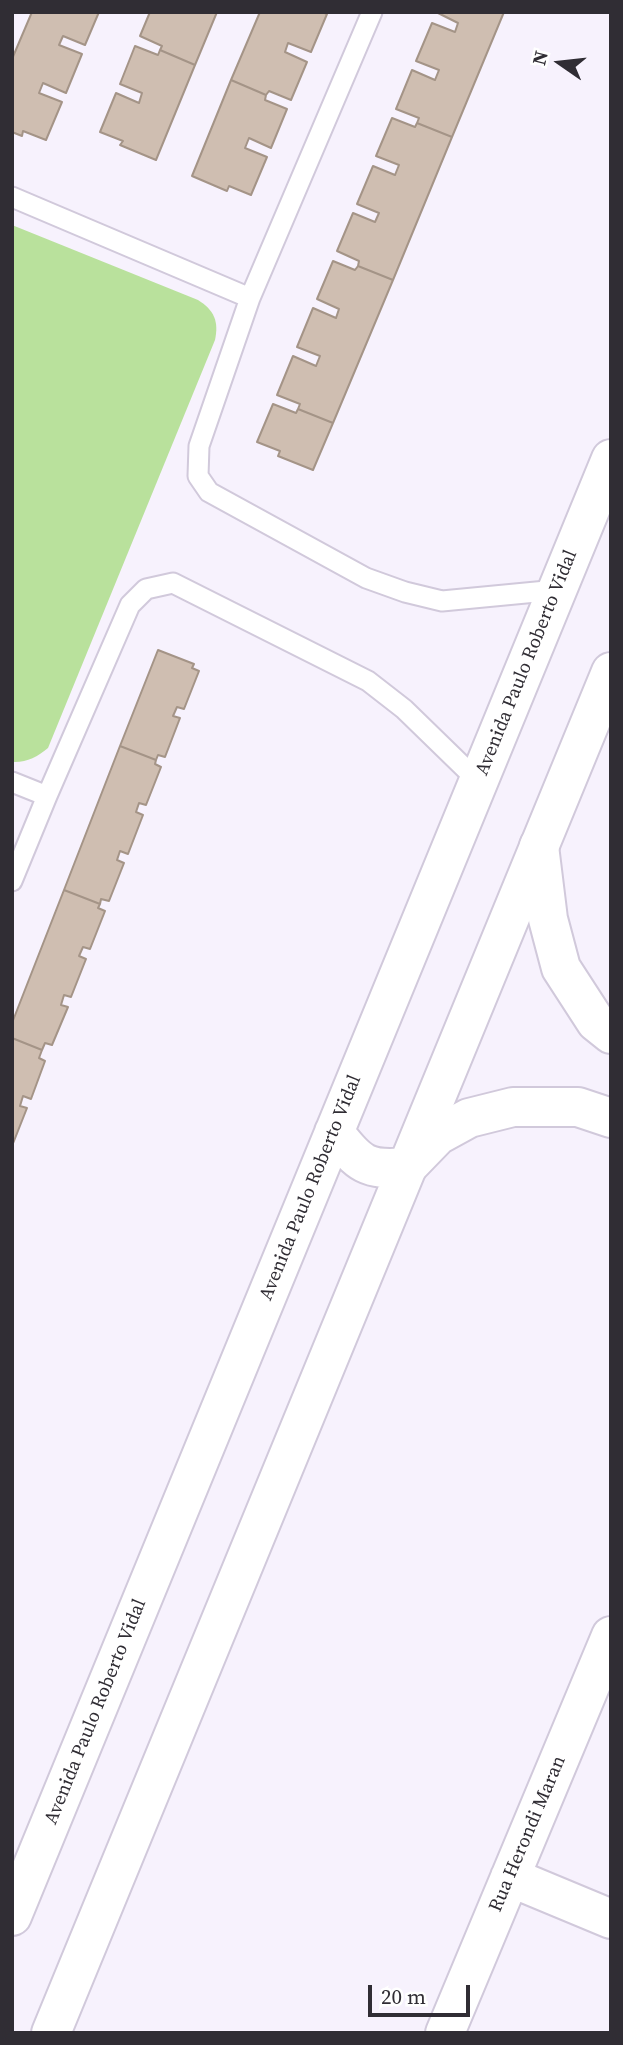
<!DOCTYPE html>
<html>
<head>
<meta charset="utf-8">
<style>
	body { margin:0 }
	#map { position:relative; width:623px; height:2045px; overflow:hidden; background:#f7f2fd; font-family:"Source Serif 4",serif }
	canvas { display:block }
	.frame { position:absolute; inset:0; border:14px solid #302d34; pointer-events:none }
	.north { position:absolute; left:525px; top:28px; width:70px; height:70px; -webkit-text-stroke:5px #fff; paint-order:stroke; rotate:284deg; font-size:19px; font-weight:700; line-height:28px; text-align:center; color:#302d34 }
	.north::after { content:''; display:block; margin:auto; width:24px; height:32px; background:#302d34; clip-path:polygon(50% 0,100% 100%,50% 72%,0 100%) }
	.scale { position:absolute; left:368px; top:1985px; width:102px; height:32px; box-sizing:border-box; border:4px solid #302d34; border-top:0; padding-left:9px; font-size:21px; line-height:24px; white-space:nowrap; color:#302d34; -webkit-text-stroke:5px #fff; paint-order:stroke }
</style>
</head>
<body>
<div id="map">
<canvas width="623" height="2045"></canvas>
<div class="frame"></div>
<div class="north">N</div>
<div class="scale">20 m</div>
</div>
<script>
const ctx = document.querySelector('canvas').getContext('2d');
ctx.lineJoin = 'round';
function fillPath(path, color) {
  ctx.fillStyle = color;
  ctx.fill(path, 'evenodd');
}
function stroke(path, color, width, dash) {
  ctx.strokeStyle = color;
  ctx.lineWidth = width;
  ctx.lineCap = dash ? 'butt' : 'round';
  ctx.setLineDash(dash || []);
  ctx.stroke(path);
}
function write(font, color, halo, rows, align = 'center') {
  ctx.font = font + ' "Source Serif 4",serif';
  ctx.lineWidth = 7;
  ctx.setLineDash([]);
  ctx.textBaseline = 'middle';
  ctx.strokeStyle = halo;
  ctx.fillStyle = color;
  for (const [text, x, y, turn = 0] of rows) {
    ctx.save();
    ctx.translate(x, y);
    ctx.rotate((+turn || 0) * Math.PI / 180);
    ctx.textAlign = isNaN(turn) ? turn : align;
    if (halo) ctx.strokeText(text, 0, 0);
    ctx.fillText(text, 0, 0);
    ctx.restore();
  }
}
fillPath(new Path2D(`
	M12 225 198 300C214 310 219 321 215 340L48 748C37 757 26 763 12 762Z`), '#b9e19c');
const building = new Path2D(`
	M32 12H99L85 45 63 36 59 45 82 54 66 93 43 83 39 93 62 102 46 140 23 131 22 136 12 132V59Z
	M150 12H217L195 65 160 50 162 46 140 36Z
	M260 12H322L327 14 311 52 288 43 285 52 307 62 291 100 269 91 266 95 231 80Z
	M436 12H504L452 137 417 123 419 118 396 109 412 70 435 80 439 70 416 61 432 23 455 32 458 23Z
	M135 46 158 55 160 50 195 65 156 160 120 145 123 141 100 132 116 93 139 103 142 93 120 84Z
	M231 80 266 95 265 100 287 109 271 148 249 138 245 148 267 157 251 195 229 186 227 191 192 176Z
	M392 118 415 127 417 123 452 137 393 280 358 266 359 261 337 251 353 213 375 222 379 213 357 204 373 166 395 175 399 165 376 156Z
	M333 261 355 270 358 266 393 280 333 423 298 409 300 404 277 395 293 356 316 366 320 356 297 347 313 308 336 318 339 309 317 299Z
	M273 404 296 413 298 409 333 423 313 470 278 456 280 451 257 442Z
	M158 650 194 664 192 668 199 671 184 709 177 707 173 716 180 718 165 757 158 755 156 760 120 746Z
	M120 746 156 760 155 764 161 767 146 805 139 803 136 812 143 815 128 854 120 851 117 860 124 863 109 901 101 899 100 904 64 890Z
	M64 890 100 904 98 908 105 911 90 949 83 947 79 956 86 959 71 997 64 995 61 1005 68 1007 52 1045 45 1043 42 1050 12 1038V1023Z
	M12 1038 42 1050 39 1058 45 1061 31 1099 23 1096 20 1106 27 1108 12 1146Z`);
fillPath(building, '#cfbeb1');
stroke(building, '#a49487', 2);
const service = new Path2D(`
	M372 12 250 298 199 446 198 476 209 492 366 578 405 592 442 601 557 590
	M12 197 250 298
	M12 782 47 796
	M12 881 47 796 130 605 146 589 173 583 368 681 404 709 478 781`);
const minor = new Path2D(`
	M539 846 548 919 561 968 596 1022 611 1034
	M407 1167 438 1135 469 1118 513 1107H578L611 1118
	M510 1877 611 1919
	M445 2033 611 1636`);
const tertiary = new Path2D(`
	M334 1132C360 1164 365 1171 407 1167
	M12 1916 611 459
	M51 2033 611 672`);
stroke(service, '#d1c9db', 23);
stroke(minor, '#d1c9db', 42);
stroke(tertiary, '#d1c9db', 42);
stroke(service, '#fff', 19);
stroke(minor, '#fff', 38);
stroke(tertiary, '#fff', 38);
write('19px', '#302d34', '#fff', [
	["Avenida Paulo Roberto Vidal",527,663,-68],
	["Avenida Paulo Roberto Vidal",311,1188,-68],
	["Avenida Paulo Roberto Vidal",96,1712,-68],
	["Rua Herondi Maran",528,1834,-67]
]);
</script>
</body>
</html>
